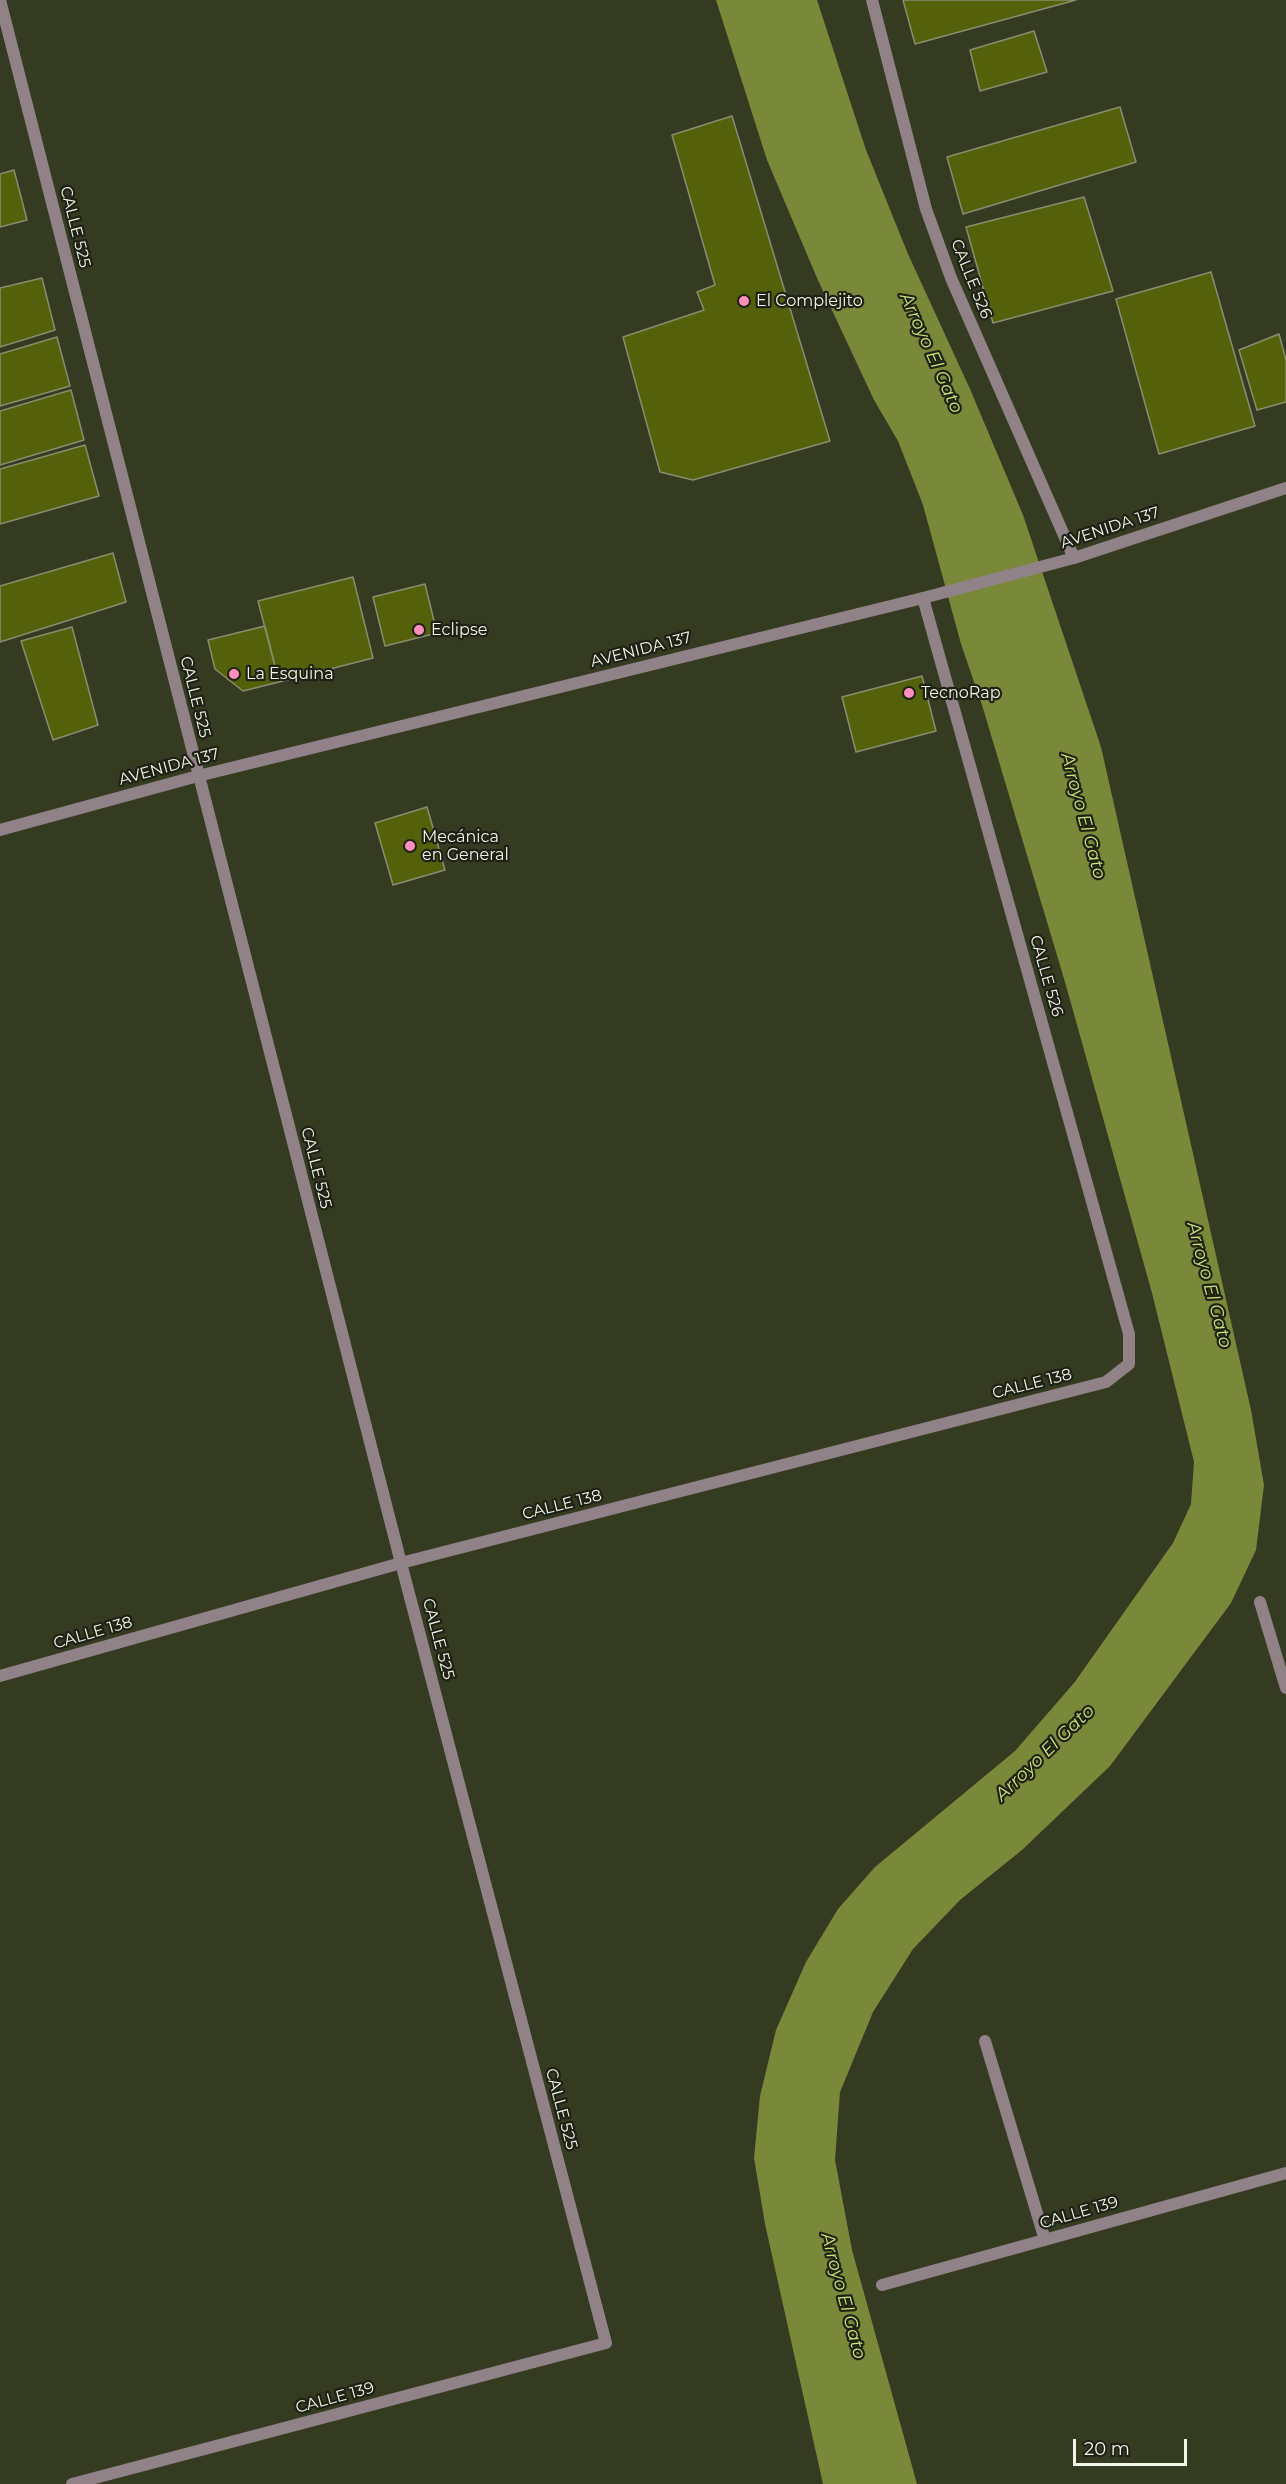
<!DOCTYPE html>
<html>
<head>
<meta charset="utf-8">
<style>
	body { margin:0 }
	#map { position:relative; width:1286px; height:2484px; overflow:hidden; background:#353b21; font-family:Montserrat,sans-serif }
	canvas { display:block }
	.scale { position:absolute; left:1073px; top:2439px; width:114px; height:27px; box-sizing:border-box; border:3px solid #f1f5e5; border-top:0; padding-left:8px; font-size:18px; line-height:21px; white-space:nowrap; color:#f1f5e5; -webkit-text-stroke:4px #1e2115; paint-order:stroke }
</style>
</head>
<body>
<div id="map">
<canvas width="1286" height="2484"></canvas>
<div class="scale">20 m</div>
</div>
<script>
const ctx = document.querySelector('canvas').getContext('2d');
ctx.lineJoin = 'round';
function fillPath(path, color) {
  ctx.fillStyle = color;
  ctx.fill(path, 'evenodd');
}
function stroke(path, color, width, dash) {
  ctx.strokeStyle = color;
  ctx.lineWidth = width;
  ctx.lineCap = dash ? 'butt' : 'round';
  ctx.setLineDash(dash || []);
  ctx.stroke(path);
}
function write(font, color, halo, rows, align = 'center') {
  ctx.font = font + ' Montserrat,sans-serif';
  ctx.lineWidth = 4.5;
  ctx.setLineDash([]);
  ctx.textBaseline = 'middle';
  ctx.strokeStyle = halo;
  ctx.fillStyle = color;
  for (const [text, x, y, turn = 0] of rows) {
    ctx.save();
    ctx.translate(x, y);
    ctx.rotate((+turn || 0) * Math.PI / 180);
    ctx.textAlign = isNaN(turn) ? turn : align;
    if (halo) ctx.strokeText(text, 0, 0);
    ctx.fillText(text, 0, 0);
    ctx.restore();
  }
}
fillPath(new Path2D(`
	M716 0H817L866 150 908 254 970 389 1023 515 1101 747 1251 1410 1264 1485 1256 1550 1231 1603 1110 1766 1022 1850 960 1900 913 1949 873 2012 840 2092 835 2160 852 2250 917 2484H823L765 2224 754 2158 760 2096 776 2030 806 1962 838 1909 875 1867 1015 1751 1074 1683 1173 1543 1191 1504 1194 1462 1152 1293 1065 982 982 705 961 644 923 505 898 441 874 400 817 278 767 160Z`), '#7a883a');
const building = new Path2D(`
	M903 0H1076L915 44Z
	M1034 31 1047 72 980 91 970 50Z
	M1120 107 1136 162 963 214 947 157Z
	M732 116 830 441 693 480 660 472 623 337 704 310 697 292 715 285 672 135Z
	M14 170 27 220 0 227V174Z
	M1084 197 1113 291 993 323 966 227Z
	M1211 272 1255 426 1159 454 1116 299Z
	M42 278 55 330 0 347V288Z
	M1279 334 1286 360V402L1257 410 1239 350Z
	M57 337 70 386 0 406V354Z
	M71 390 84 440 0 465V411Z
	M85 445 99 496 0 524V469Z
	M113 553 126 602 0 642V586Z
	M353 577 373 658 279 682 258 601Z
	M425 584 437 633 385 646 373 597Z
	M265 626 279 682 243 691 215 669 208 640Z
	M72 627 98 725 53 740 21 641Z
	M922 676 936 731 856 752 842 697Z
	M427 807 445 870 393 885 375 823Z`);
fillPath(building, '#55610a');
stroke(building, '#878e70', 1.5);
stroke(new Path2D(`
	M0 0 401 1563 606 2343 72 2484
	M872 0 926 209 951 278 1074 558
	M1260 1602 1286 1688
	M0 1676 401 1563 1106 1382 1129 1364V1334L923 598
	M985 2041 1045 2240
	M882 2285 1286 2173`), '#908287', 12);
stroke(new Path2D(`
	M0 830 198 776 923 598 1074 558 1286 488`), '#908287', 12);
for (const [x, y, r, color] of [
	[744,301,6,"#fe8ebc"],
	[419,630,6,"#fe8ebc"],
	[234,674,6,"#fe8ebc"],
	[909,693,6,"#fe8ebc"],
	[410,846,6,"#fe8ebc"]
]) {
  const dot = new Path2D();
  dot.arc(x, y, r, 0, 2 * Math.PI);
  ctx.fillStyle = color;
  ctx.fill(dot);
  stroke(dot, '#1e2115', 2);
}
write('16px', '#f1f5e5', '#1e2115', [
	["CALLE 525",75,227,76],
	["CALLE 526",971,279,68],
	["AVENIDA 137",1110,528,-18],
	["AVENIDA 137",641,650,-14],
	["CALLE 525",195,697,76],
	["AVENIDA 137",169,767,-15],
	["CALLE 526",1046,976,74],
	["CALLE 525",316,1168,76],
	["CALLE 138",1032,1384,-14],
	["CALLE 138",562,1505,-14],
	["CALLE 138",93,1633,-16],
	["CALLE 525",438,1639,75],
	["CALLE 525",561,2109,75],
	["CALLE 139",1079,2213,-16],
	["CALLE 139",335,2398,-15]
]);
write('16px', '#f1f5e5', '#1e2115', [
	["El Complejito",756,301],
	["Eclipse",431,630],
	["La Esquina",246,674],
	["TecnoRap",921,693],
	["Mecánica",422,837],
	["en General",422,855]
], 'left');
write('italic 18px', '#cce176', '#1e2115', [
	["Arroyo El Gato",931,353,66],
	["Arroyo El Gato",1083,816,75],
	["Arroyo El Gato",1209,1285,75],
	["Arroyo El Gato",1045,1753,-44],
	["Arroyo El Gato",843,2296,75]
]);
</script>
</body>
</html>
